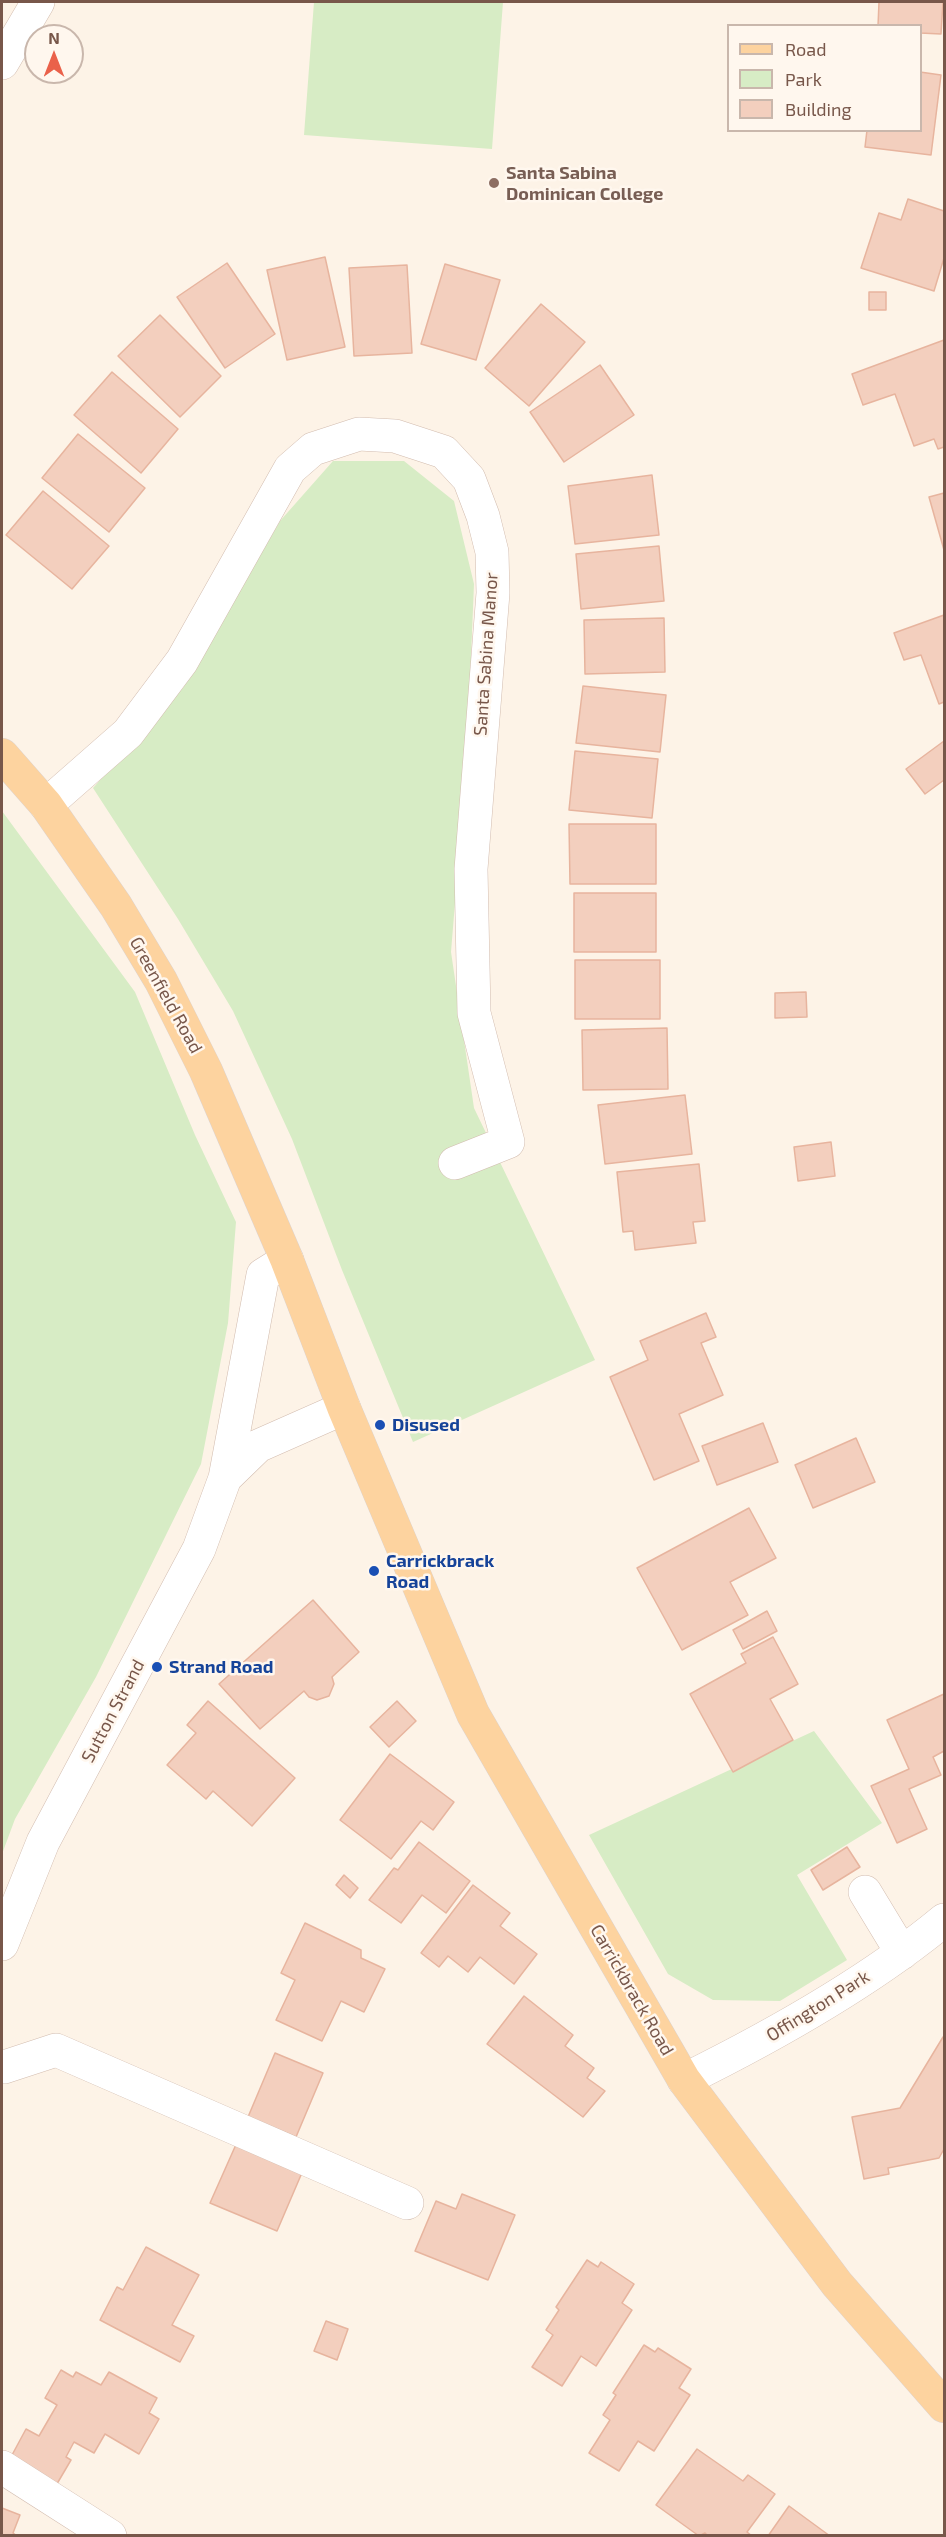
<!DOCTYPE html>
<html>
<head>
<meta charset="utf-8">
<style>
	body { margin:0 }
	#map { position:relative; width:946px; height:2537px; overflow:hidden; background:#fdf3e7; font-family:"Exo 2",sans-serif }
	canvas { display:block }
	.frame { position:absolute; inset:0; border:3px solid #78574a; pointer-events:none }
	.legend { position:absolute; left:727px; top:24px; width:195px; height:108px; box-sizing:border-box; background:#fff7ee; border:2px solid #c9b7ac; margin:0; padding:8px 10px; list-style:none; font-size:18px; color:#78574a }
	.legend li { display:flex; align-items:center; gap:12px; height:30px }
	.legend b { width:30px; border:2px solid #c9b7ac }
	.north { position:absolute; left:24px; top:24px; width:60px; height:60px; box-sizing:border-box; background:#fff7ee; border:2px solid #c9b7ac; border-radius:50%; rotate:0deg; font-size:16px; font-weight:700; line-height:24px; text-align:center; color:#78574a }
	.north::after { content:''; display:block; margin:auto; width:21px; height:27px; background:#ea614a; clip-path:polygon(50% 0,100% 100%,50% 72%,0 100%) }
</style>
</head>
<body>
<div id="map">
<canvas width="946" height="2537"></canvas>
<div class="frame"></div>
<ul class="legend">
<li><b style="height:8px;background:#fdd39f"></b>Road</li>
<li><b style="height:16px;background:#d7ecc5"></b>Park</li>
<li><b style="height:16px;background:#f3cfbe"></b>Building</li>
</ul>
<div class="north">N</div>
</div>
<script>
const ctx = document.querySelector('canvas').getContext('2d');
ctx.lineJoin = 'round';
function fillPath(path, color) {
  ctx.fillStyle = color;
  ctx.fill(path, 'evenodd');
}
function stroke(path, color, width, dash) {
  ctx.strokeStyle = color;
  ctx.lineWidth = width;
  ctx.lineCap = dash ? 'butt' : 'round';
  ctx.setLineDash(dash || []);
  ctx.stroke(path);
}
function write(font, color, halo, rows, align = 'center') {
  ctx.font = font + ' "Exo 2",sans-serif';
  ctx.lineWidth = 5;
  ctx.setLineDash([]);
  ctx.textBaseline = 'middle';
  ctx.strokeStyle = halo;
  ctx.fillStyle = color;
  for (const [text, x, y, turn = 0] of rows) {
    ctx.save();
    ctx.translate(x, y);
    ctx.rotate((+turn || 0) * Math.PI / 180);
    ctx.textAlign = isNaN(turn) ? turn : align;
    if (halo) ctx.strokeText(text, 0, 0);
    ctx.fillText(text, 0, 0);
    ctx.restore();
  }
}
fillPath(new Path2D(`
	M314 2H503L492 149 304 135Z
	M333 461H404L454 501 474 584 467 755 451 952 474 1108 595 1360 413 1442 342 1270 292 1139 233 1011 178 919 93 788 183 688 280 521Z
	M2 811 135 992 195 1135 236 1222 228 1323 201 1464 96 1677 15 1819 2 1854Z
	M814 1731 882 1823 797 1875 847 1960 780 2001 713 2000 668 1974 589 1835Z`), '#d7ecc5');
const building = new Path2D(`
	M879 2H943L941 34 920 33V26H878Z
	M920 72 941 75 931 155 865 147 867 130H920Z
	M908 199 944 211V258L934 291 861 268 879 213 901 220Z
	M325 257 345 347 287 360 267 270Z
	M227 263 275 334 225 368 177 297Z
	M445 264 500 280 476 360 421 344Z
	M407 265 412 353 354 356 349 268Z
	M869 292H886V310H869Z
	M541 304 585 342 529 406 485 368Z
	M160 315 221 376 180 417 118 356Z
	M944 340V447L938 449 934 439 914 446 895 394 863 405 852 374Z
	M600 365 634 415 564 462 530 412Z
	M112 372 178 429 141 473 74 415Z
	M78 434 145 488 109 532 42 478Z
	M652 475 659 535 575 544 568 486Z
	M43 491 109 546 72 589 6 535Z
	M944 493V550L929 497Z
	M659 546 664 601 581 609 576 554Z
	M944 615V702L939 704 921 655 904 660 894 633Z
	M664 618 665 672 585 674 584 620Z
	M583 686 666 695 660 752 576 743Z
	M944 741V780L925 794 906 769Z
	M575 751 658 759 652 818 569 810Z
	M569 824H656V884H570Z
	M574 893H656V952H574Z
	M575 960H660V1019H575Z
	M806 992 807 1017 775 1018V993Z
	M667 1028 668 1089 583 1090 582 1030Z
	M685 1095 692 1154 605 1164 598 1105Z
	M831 1142 835 1176 798 1181 794 1147Z
	M699 1164 705 1221 693 1222 696 1243 635 1250 633 1231 623 1232 617 1172Z
	M706 1313 716 1337 701 1343 723 1395 679 1414 699 1461 654 1480 610 1377 648 1360 640 1341Z
	M763 1423 778 1462 717 1485 702 1446Z
	M856 1438 875 1482 813 1508 795 1465Z
	M749 1508 776 1558 730 1582 748 1615 682 1650 637 1568Z
	M313 1600 359 1652 332 1677 334 1684 329 1696 317 1700 309 1697 304 1691 260 1729 219 1684Z
	M767 1611 777 1631 743 1649 733 1630Z
	M773 1637 798 1684 770 1699 793 1740 733 1772 690 1694 746 1663 741 1654Z
	M944 1694V1751L933 1757 941 1775 909 1789 927 1829 897 1843 871 1786 909 1769 887 1720Z
	M208 1701 295 1778 252 1826 213 1791 206 1799 167 1765 196 1733 187 1725Z
	M397 1701 416 1721 389 1747 370 1727Z
	M390 1754 454 1802 433 1830 421 1821 391 1859 340 1820Z
	M419 1842 470 1881 446 1913 422 1895 401 1923 369 1900 394 1868 398 1870Z
	M847 1847 860 1867 823 1890 811 1870Z
	M344 1875 358 1888 350 1898 336 1885Z
	M473 1885 510 1913 500 1926 537 1954 514 1984 480 1957 468 1972 448 1956 439 1967 421 1953Z
	M305 1923 361 1950V1958L385 1969 364 2012 341 2001 322 2041 276 2020 295 1980 281 1973Z
	M524 1996 573 2035 565 2046 594 2068 587 2078 605 2091 583 2117 487 2044Z
	M943 2037 944 2038V2149L939 2158 888 2168 889 2174 864 2179 852 2117 900 2108Z
	M275 2053 323 2073 296 2137 248 2117Z
	M238 2140 304 2168 277 2231 210 2203Z
	M462 2194 515 2215 488 2280 415 2251 436 2201 456 2209Z
	M146 2247 199 2275 172 2325 194 2336 180 2362 100 2320 117 2287 123 2290Z
	M587 2260 598 2267 601 2262 634 2284 622 2303 632 2310 596 2366 581 2356 562 2386 532 2367 553 2335 546 2330 559 2310 556 2307Z
	M326 2321 348 2329 337 2360 314 2351Z
	M644 2345 655 2352 658 2348 691 2369 679 2388 690 2395 654 2451 638 2441 619 2471 589 2453 610 2420 603 2415 616 2395 613 2393Z
	M61 2370 73 2377 76 2372 101 2385 109 2372 157 2398 149 2413 159 2419 139 2454 105 2434 94 2453 74 2442 66 2457 71 2460 51 2494 12 2455 26 2429 39 2436 57 2405 45 2398Z
	M697 2449 743 2481 748 2475 775 2494 747 2532 752 2536H708L705 2533 699 2536 656 2505Z
	M789 2506 830 2536H768Z
	M2 2508 20 2515 13 2533 17 2536H2Z`);
fillPath(building, '#f3cfbe');
stroke(building, '#e7b49e', 1.5);
const minor = new Path2D(`
	M2 63 38 2
	M46 805 128 733 182 661 290 469 313 449 359 434 395 436 444 452 469 479 483 516 492 552 493 593 471 869 474 1013 508 1142 455 1163
	M225 1478 258 1446 344 1408
	M865 1892 902 1953
	M2 1944 43 1842 199 1549 225 1478 263 1275 287 1260
	M2 2066 4 2067 56 2050 407 2203
	M684 2080C773 2036 868 1983 944 1920
	M2 2467 110 2536`);
const major = new Path2D(`
	M2 755 46 805 116 906 161 981 206 1071 287 1260 344 1408 473 1714 684 2080 837 2284 944 2406`);
stroke(minor, '#d2bcaf', 34);
stroke(major, '#dcd3d0', 34);
stroke(minor, '#fff', 33);
stroke(major, '#fdd39f', 33);
for (const [x, y, r, color] of [
	[494,183,6,"#8d6e63"],
	[380,1425,6,"#1a4fb4"],
	[374,1571,6,"#1a4fb4"],
	[157,1667,6,"#1a4fb4"]
]) {
  const dot = new Path2D();
  dot.arc(x, y, r, 0, 2 * Math.PI);
  ctx.fillStyle = color;
  ctx.fill(dot);
  stroke(dot, '#fff7ee', 2);
}
write('bold 18px', '#785e54', '#fff7ee', [
	["Santa Sabina",506,173],
	["Dominican College",506,194]
], 'left');
write('18px', '#78574a', '#fff7ee', [
	["Santa Sabina Manor",486,654,-86],
	["Greenfield Road",166,995,61],
	["Sutton Strand",113,1711,-62],
	["Carrickbrack Road",632,1990,60],
	["Offington Park",818,2006,-32]
]);
write('bold 18px', '#164399', '#fff7ee', [
	["Disused",392,1425],
	["Carrickbrack",386,1561],
	["Road",386,1582],
	["Strand Road",169,1667]
], 'left');
</script>
</body>
</html>
